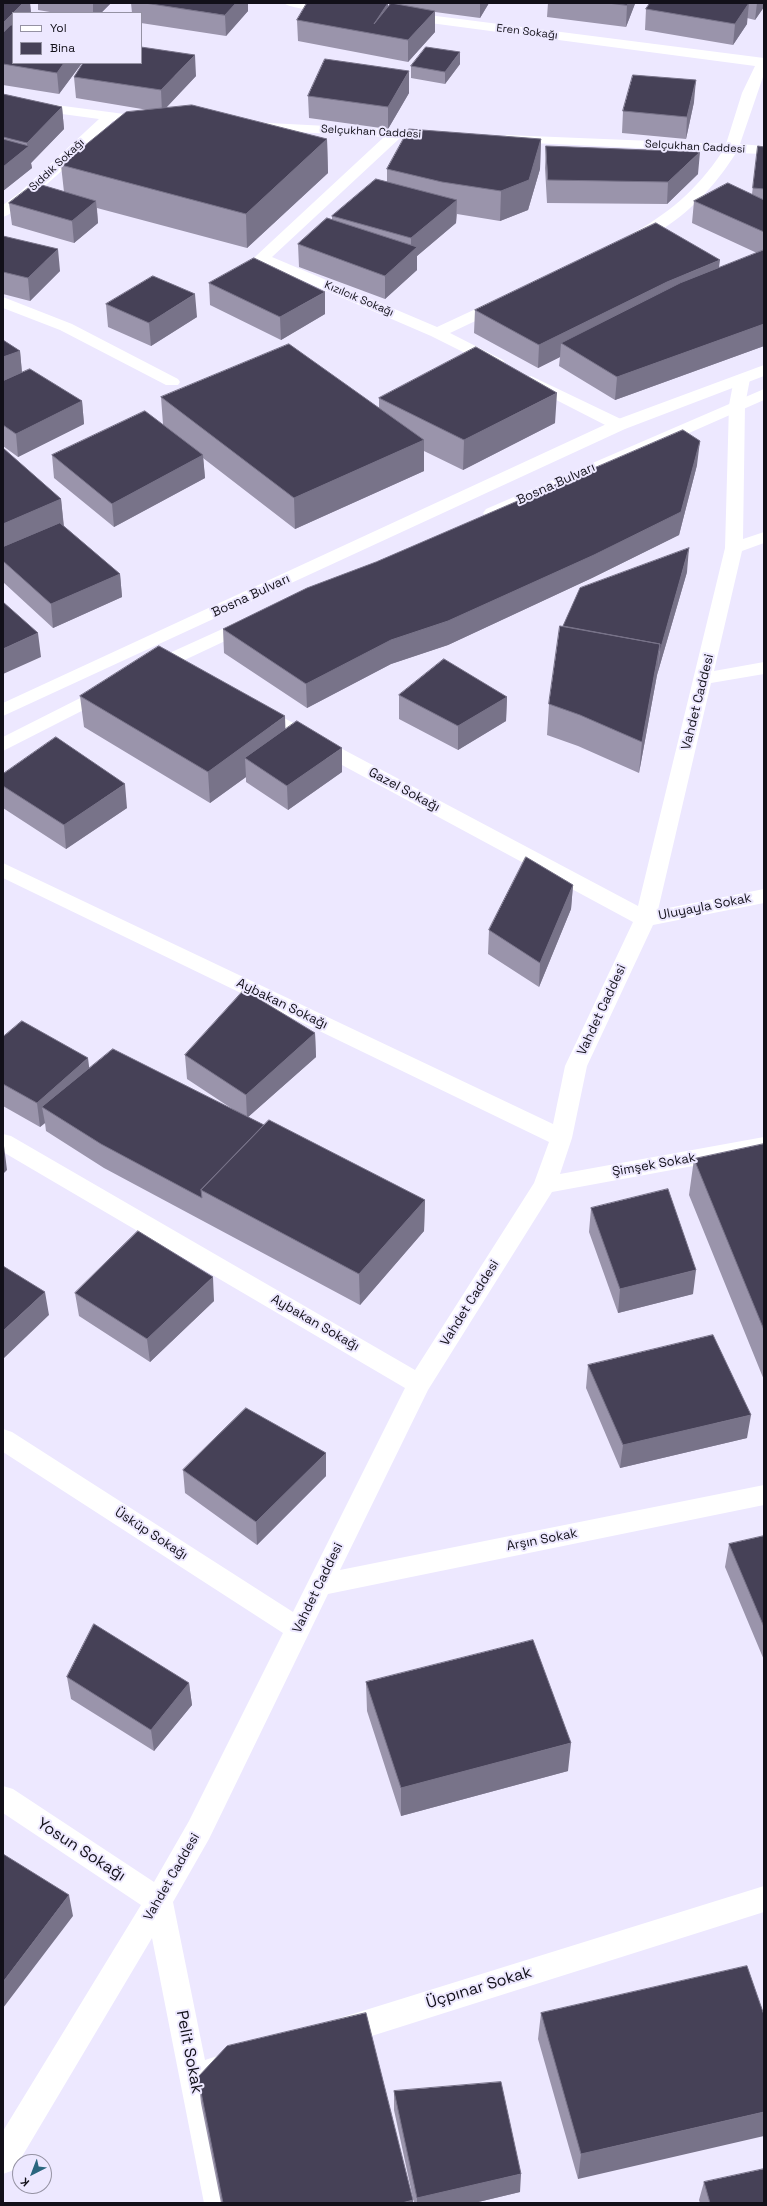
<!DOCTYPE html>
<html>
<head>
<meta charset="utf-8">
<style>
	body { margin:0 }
	#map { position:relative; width:767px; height:2206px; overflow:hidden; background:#ede8ff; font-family:"Space Grotesk",sans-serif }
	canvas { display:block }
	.frame { position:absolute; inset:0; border:4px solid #121019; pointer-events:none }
	.legend { position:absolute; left:12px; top:12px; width:130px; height:52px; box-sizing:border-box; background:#ede8ff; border:1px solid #9592a3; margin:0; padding:5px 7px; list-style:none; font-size:12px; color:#121019 }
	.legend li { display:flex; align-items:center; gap:8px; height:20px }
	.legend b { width:20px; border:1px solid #9592a3 }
	.north { position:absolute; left:12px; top:2154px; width:40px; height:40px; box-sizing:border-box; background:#ede8ff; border:1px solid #9592a3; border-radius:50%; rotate:222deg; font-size:11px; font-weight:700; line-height:16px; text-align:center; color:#121019 }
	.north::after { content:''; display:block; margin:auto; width:14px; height:18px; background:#2a667e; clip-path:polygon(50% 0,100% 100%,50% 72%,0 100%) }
</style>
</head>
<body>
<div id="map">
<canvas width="767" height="2206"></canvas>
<div class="frame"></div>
<ul class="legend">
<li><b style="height:5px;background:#fff"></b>Yol</li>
<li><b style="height:11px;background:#464157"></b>Bina</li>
</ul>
<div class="north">K</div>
</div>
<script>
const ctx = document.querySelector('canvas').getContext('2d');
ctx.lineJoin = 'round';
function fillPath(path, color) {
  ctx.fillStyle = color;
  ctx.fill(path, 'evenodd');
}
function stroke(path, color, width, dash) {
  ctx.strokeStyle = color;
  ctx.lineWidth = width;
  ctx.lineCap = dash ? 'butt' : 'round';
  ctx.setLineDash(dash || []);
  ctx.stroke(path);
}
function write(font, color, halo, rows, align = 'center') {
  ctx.font = font + ' "Space Grotesk",sans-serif';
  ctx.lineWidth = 4;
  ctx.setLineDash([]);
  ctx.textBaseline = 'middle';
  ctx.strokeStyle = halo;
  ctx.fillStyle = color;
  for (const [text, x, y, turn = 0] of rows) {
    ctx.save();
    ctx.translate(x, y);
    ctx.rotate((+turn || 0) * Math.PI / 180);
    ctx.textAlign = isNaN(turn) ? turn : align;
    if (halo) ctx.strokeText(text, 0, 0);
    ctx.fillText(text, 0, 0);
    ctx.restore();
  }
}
fillPath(new Path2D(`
	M284 3H327L340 5 342 8C337 14 289 9 284 3Z
	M405 12 764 58V74L740 144 764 146V154L736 153C715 186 690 213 656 233 647 238 638 245 628 242L625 239 628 236C667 215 697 190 722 152L511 142 506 141 504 138 506 135 726 144 742 93 755 66 400 19 398 16Z
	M3 98 147 117 154 121 147 125 113 121C93 140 24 211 3 217V205L19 193 99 119 3 106Z
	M250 122 442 132 444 135 442 138 437 139 400 138 272 257 437 327 495 300H507L509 303 507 306 450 333 503 360 505 363 503 366H491L431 336 257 261 254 258 257 255 384 137 245 129 243 126Z
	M3 297 72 324 178 379 180 382 178 385H166L60 330 3 308Z
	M742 374 748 376 750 379 745 405 743 539 764 532V543L742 551 714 671 764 662V674L711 683 658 910 764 889V903L653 925 587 1066 572 1138 560 1174 764 1137V1153L552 1192 428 1390 340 1570 764 1485V1505L328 1594 209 1839 173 1902 205 2060 227 2053 237 2057 242 2067 237 2077 211 2087 234 2203H204L152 1938 14 2170 3 2174V2131L141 1905 3 1813V1786L13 1789 154 1882 189 1821 283 1633 3 1452V1429L12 1432 293 1612 405 1388 3 1152V1134L11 1136 415 1370 534 1183 549 1142 3 878V863L553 1124 565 1066 633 922 253 717 251 713 253 709 260 707 267 709 638 906 725 548 729 405 734 379 736 376Z
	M531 376 625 421 627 425 625 429H613L525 384 523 381 525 378Z
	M764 1886V1912L340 2046 330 2042 325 2032 330 2022 340 2018Z`), '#fff');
fillPath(new Path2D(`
	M764 365V376L625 429 3 716V703L613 421Z
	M764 389V400L498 517H486L483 513 486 509Z
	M251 616 257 618 260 622 257 626 157 673 150 675 143 673 141 669 143 665Z
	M108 684 115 686 117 690 115 694 3 751V737Z`), '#fff');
fillPath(new Path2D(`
	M3 3H30L31 13H13V63H82L59 94 3 85Z
	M38 3H111L101 13H56L38 10Z
	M131 3H248V11L226 36 141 23V13H132Z
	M388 3V7L389 5V3H489L480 18 435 12V32L408 62 298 41 297 20Z
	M548 3H635L626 27 547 17Z
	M650 3H764V7L755 20 747 18V24L733 45 645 30 646 9Z
	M460 64 445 84 411 78V66Z
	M196 76 166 108 327 139 328 173 247 248 97 208 98 223 74 243 12 225 9 203 64 192 61 165 148 110 76 98 74 77Z
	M409 93 388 129 309 118 308 96Z
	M3 94 62 107 64 129 31 163 32 168 3 191Z
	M694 102 686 139 622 133 623 111Z
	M541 139 540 169 528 210 500 221 457 214 456 223 417 256V270L385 299 299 267 298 244 332 219V216L387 182V169Z
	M546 146 698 174 667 204 547 203 545 168Z
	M758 146 764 147V346L615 400 559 366 560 357 538 368 474 333 475 310 719 268 757 253 692 223 694 201 752 194Z
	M3 236 60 271 30 301 3 294Z
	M209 283 325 314 281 340 210 305Z
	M106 304 197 317 151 346 108 327Z
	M3 340 20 351 22 372 82 401 84 424 18 457 3 446Z
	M161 397 379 408V398L555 423 463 470 424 451V471L295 529 203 458 205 478 114 527 54 478 52 455 163 424Z
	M3 448 61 499 64 526 120 574 122 597 53 628 3 582Z
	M697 465 679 535 592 578 448 645 391 664 307 708 224 653 223 629Z
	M687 572 657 675 639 773 578 746 547 735 549 704 563 626Z
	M399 695 507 697 506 721 458 750 399 719Z
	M80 696 285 729 342 772 288 810 246 782V777L210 803 84 727Z
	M3 774 127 808 66 849 3 808Z
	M573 885 571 909 539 987 488 954 489 930Z
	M315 1033 316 1057 248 1117 264 1125 425 1200 424 1231 360 1305 104 1168 46 1131 45 1123 40 1127 3 1106V1037L89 1069 237 1112 187 1079 185 1055Z
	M764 1144V1380L689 1195 694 1159Z
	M591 1208 693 1294 618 1313 589 1232Z
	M75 1293 214 1301 150 1362 79 1316Z
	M588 1365 747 1438 620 1468 586 1388Z
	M326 1453V1476L257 1545 185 1493 183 1470Z
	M764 1536V1660L725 1567 729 1544Z
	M67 1677 189 1683 192 1705 154 1751 71 1699Z
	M366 1682 568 1771 401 1816 367 1711Z
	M747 1966 578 2179 538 2039 541 2013Z
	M198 2077 413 2203H221L201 2103Z
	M394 2091 520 2192 474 2203H414L394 2110Z
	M704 2182 764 2203H700L699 2200Z`), '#9a94ab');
fillPath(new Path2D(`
	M23 3H30L31 13H13V36L3 47V23Z
	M93 3H111L101 13H93Z
	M236 3H248V11L226 36 225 15Z
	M388 3V25L374 24Z
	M480 3H489L480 18Z
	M628 3H635V4L626 27 627 5Z
	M749 3 747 24 733 45 735 24Z
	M757 3H764V7L755 20Z
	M435 11V32L408 62V40Z
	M460 52V64L445 84V72Z
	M195 55 196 76 162 112 161 90Z
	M64 63H82L59 94 57 73Z
	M409 71V93L388 129V107Z
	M696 80 694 102 686 139 687 117Z
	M62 107 64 129 31 163 32 168 3 191V167L27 148V143Z
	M327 139 328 173 247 248 246 214Z
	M541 139 540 169 528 210 500 221 501 191Z
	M700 152 698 174 667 204 668 182Z
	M457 200 456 223 417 256V270L385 299V276L411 252V238Z
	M96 201 98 223 74 243 72 221Z
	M58 249 60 271 30 301 28 278Z
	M720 260 717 282 561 343 560 357 538 368 539 345 667 282Z
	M325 292V314L281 340 280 317Z
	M195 294 197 317 151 346 149 323Z
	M764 324V346L615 400 617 377Z
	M20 351 22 374 3 381V357Z
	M557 393 555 423 463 470 464 440Z
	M82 401 84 424 18 457 16 434Z
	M424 440V471L295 529 294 498Z
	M700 441 697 465 679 535 592 578 448 645 391 664 307 708 306 684Z
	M203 455 205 478 114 527 112 504Z
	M61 499 64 530 3 557V524Z
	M689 548 687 572 657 675 660 651Z
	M120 574 122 597 53 628 51 604Z
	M38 633 41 657 3 674V649Z
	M660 644 657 675 639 773 642 742Z
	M507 697 506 721 458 750V726Z
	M285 716 286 748 245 758 246 777 210 803 208 772Z
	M342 748V772L288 810 287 786Z
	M125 784 127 808 66 849 64 825Z
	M573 885 571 909 539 987 540 963Z
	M315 1033 316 1057 247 1118 246 1095Z
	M88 1058 91 1082 42 1107 45 1123 40 1127 37 1103Z
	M4 1146 7 1170 3 1174V1147Z
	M425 1200 424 1231 360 1305 359 1274Z
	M696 1270 693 1294 618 1313 620 1289Z
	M213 1277 214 1301 150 1362 147 1339Z
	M45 1292 49 1315 3 1359V1331Z
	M751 1415 747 1438 620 1468 623 1445Z
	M326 1453V1476L257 1545 256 1522Z
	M189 1683 192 1705 154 1751 151 1730Z
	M571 1743 568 1771 401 1816V1788Z
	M69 1895 73 1916 3 2008V1982Z
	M764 2112V2136L578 2179 581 2154Z
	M521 2174 520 2192 474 2203H417V2198Z
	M413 2200V2203H402Z`), '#787389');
const building = new Path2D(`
	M3 3H23L3 23Z
	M145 3H236L225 15Z
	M307 3H388L374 24 391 3 435 11 408 40 297 20Z
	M608 3H628L627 5Z
	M650 3H749L735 24 646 9Z
	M11 25H13V63H64L57 73 3 64V33Z
	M141 47 195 55 161 90 74 77 83 63H141Z
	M426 47 460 52 445 72 411 66Z
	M325 59 409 71 388 107 308 96Z
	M633 75 696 80 687 117 623 111Z
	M3 94 62 107 27 143 3 137Z
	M192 105 327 139 246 214 61 165 126 112Z
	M409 129 541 139 529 180 501 191 442 182 387 169Z
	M3 139 29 146 3 167Z
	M546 146 700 152 668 182 548 180Z
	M758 146 764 147V189L753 188Z
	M376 179 457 200 411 238 332 216Z
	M35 183 96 201 72 221 9 203Z
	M728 183 764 200V232L694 201Z
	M327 218 417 247 385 276 298 244Z
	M656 223 720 260 667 282 539 345 475 310Z
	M3 236 58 249 28 278 3 272Z
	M764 250V324L617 377 561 343 680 283Z
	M254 258 325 292 280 317 209 283Z
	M153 276 195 294 149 323 106 304Z
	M3 340 20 351 3 357Z
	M289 344 424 440 294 498 161 397Z
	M476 347 557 393 464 440 379 398Z
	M30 369 82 401 16 434 3 425V381Z
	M145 411 203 455 112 504 52 455Z
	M683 430 700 441 681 512 594 555 448 621 391 640 306 684 223 629 307 588 376 562Z
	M3 448 61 499 3 524Z
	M60 523 120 574 51 604 3 561V547Z
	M689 548 660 651V644L563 626 580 588Z
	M3 602 38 633 3 649Z
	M560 626 660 644 642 742 580 715 549 704Z
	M159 646 285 716 208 772 80 696Z
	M444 659 507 697 458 726 399 695Z
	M297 721 342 748 287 786 245 758Z
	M56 737 125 784 64 825 3 786V774Z
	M526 857 573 885 540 963 489 930Z
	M244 990 315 1033 246 1095 185 1055Z
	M22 1021 88 1058 37 1103 3 1084V1037Z
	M113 1049 264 1125 201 1190 202 1198 101 1144 42 1107Z
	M269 1120 425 1200 359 1274 201 1190Z
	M764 1144V1330L694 1159Z
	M668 1189 696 1270 620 1289 591 1208Z
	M138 1231 213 1277 147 1339 75 1293Z
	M3 1266 45 1292 3 1331Z
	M713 1335 751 1415 623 1445 588 1365Z
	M246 1408 326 1453 256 1522 183 1470Z
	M764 1536V1627L729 1544Z
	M94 1624 189 1683 151 1730 67 1677Z
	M533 1640 571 1743 401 1788 366 1682Z
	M3 1854 69 1895 3 1982Z
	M747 1966 764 2015V2112L581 2154 541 2013Z
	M366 2013 413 2200 402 2203H223L198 2077 227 2046Z
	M501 2082 521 2174 417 2198 394 2091Z
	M764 2169V2203H710L704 2182Z`);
fillPath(building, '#464157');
stroke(building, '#787389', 1);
write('11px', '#121019', '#ede8ff', [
	["Eren Sokağı",527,32,7],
	["Selçukhan Caddesi",371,132,3],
	["Selçukhan Caddesi",695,147,3],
	["Sıddık Sokağı",57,165,-43],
	["Kızılcık Sokağı",359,299,23]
]);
write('13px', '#121019', '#ede8ff', [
	["Bosna Bulvarı",556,484,-24],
	["Bosna Bulvarı",251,596,-25],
	["Vahdet Caddesi",698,702,-76],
	["Gazel Sokağı",404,790,28],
	["Uluyayla Sokak",705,907,-11],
	["Aybakan Sokağı",282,1004,26],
	["Vahdet Caddesi",602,1010,-65],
	["Şimşek Sokak",654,1165,-10],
	["Vahdet Caddesi",470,1303,-58],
	["Aybakan Sokağı",315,1323,30],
	["Üsküp Sokağı",151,1534,33],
	["Arşın Sokak",542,1540,-11],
	["Vahdet Caddesi",318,1588,-64],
	["Vahdet Caddesi",172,1877,-60]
]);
write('16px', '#121019', '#ede8ff', [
	["Yosun Sokağı",81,1850,33],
	["Üçpınar Sokak",479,1988,-17],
	["Pelit Sokak",189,2052,79]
]);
</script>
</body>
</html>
